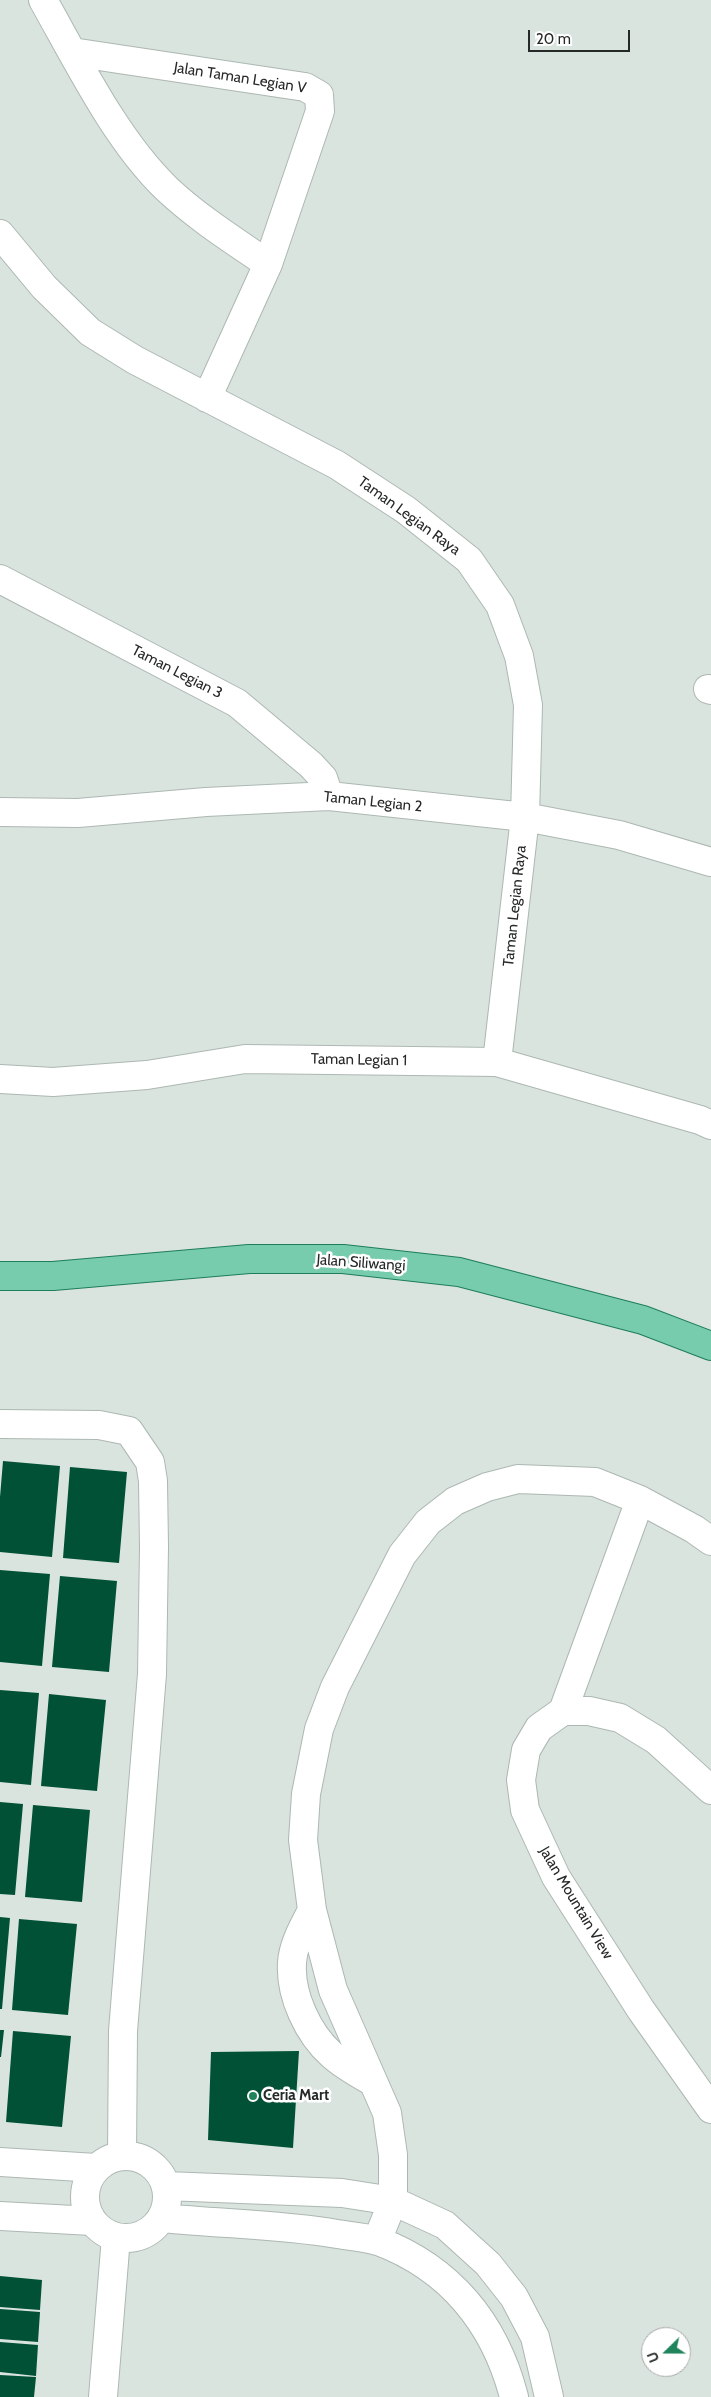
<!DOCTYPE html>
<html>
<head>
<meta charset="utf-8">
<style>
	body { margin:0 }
	#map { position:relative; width:711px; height:2397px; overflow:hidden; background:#d9e4de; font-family:Cabin,sans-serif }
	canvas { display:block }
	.north { position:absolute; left:641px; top:2327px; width:50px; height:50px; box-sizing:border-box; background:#fff; border:1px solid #a8a9a9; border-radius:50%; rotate:248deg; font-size:14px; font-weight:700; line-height:20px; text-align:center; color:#252927 }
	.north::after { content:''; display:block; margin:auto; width:18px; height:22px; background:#1f835c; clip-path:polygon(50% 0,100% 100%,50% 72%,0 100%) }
	.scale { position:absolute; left:528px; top:30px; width:102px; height:22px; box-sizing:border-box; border:2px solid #252927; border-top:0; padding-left:6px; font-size:15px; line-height:18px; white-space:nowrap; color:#252927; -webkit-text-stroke:4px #fff; paint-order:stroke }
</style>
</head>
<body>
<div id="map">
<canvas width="711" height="2397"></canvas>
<div class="north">U</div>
<div class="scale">20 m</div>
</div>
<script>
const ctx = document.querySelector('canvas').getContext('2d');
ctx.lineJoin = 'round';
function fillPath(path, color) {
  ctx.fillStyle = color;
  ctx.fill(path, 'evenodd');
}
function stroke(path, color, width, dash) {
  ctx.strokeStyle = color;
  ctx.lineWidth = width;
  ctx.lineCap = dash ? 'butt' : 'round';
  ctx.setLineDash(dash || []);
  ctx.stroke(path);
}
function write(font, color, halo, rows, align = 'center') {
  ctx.font = font + ' Cabin,sans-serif';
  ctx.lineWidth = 5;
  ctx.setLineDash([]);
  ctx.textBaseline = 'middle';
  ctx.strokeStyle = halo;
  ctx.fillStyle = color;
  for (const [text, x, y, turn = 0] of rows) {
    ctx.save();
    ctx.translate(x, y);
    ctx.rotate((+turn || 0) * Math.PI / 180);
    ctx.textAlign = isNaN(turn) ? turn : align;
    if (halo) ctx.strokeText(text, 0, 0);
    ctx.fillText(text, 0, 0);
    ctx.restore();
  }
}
fillPath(new Path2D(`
	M3 1461 60 1466 52 1557 0 1552V1497Z
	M70 1467 127 1472 119 1563 63 1558Z
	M0 1570 50 1574 42 1666 0 1662Z
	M60 1576 117 1581 109 1672 52 1667Z
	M0 1690 39 1693 31 1785 0 1782Z
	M49 1694 106 1700 97 1791 41 1786Z
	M0 1802 23 1804 15 1895 0 1894Z
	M33 1805 90 1810 82 1902 25 1897Z
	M0 1917 10 1918 2 2009H0Z
	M19 1919 77 1924 68 2015 12 2010Z
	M0 2030H4L1 2057H0Z
	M13 2031 71 2036 62 2127 6 2122Z
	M299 2051 293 2148 208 2140 211 2052Z
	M0 2276 42 2280 40 2310 0 2307Z
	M0 2309 40 2312 38 2342 0 2339Z
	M0 2342 38 2345 36 2376 0 2372Z
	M0 2375 36 2377 34 2397H0Z`), '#005136');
const minor = new Path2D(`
	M43 0C78 62 116 140 167 189 198 218 233 240 268 264
	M72 52 305 87 319 95 320 111 268 264 207 398
	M0 234 44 287 90 332 135 360 337 465 406 510 469 560 500 605 519 656 528 705 525 817 497 1062
	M0 579 237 703 311 765 323 778 329 796
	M708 689 711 690
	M0 812 78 813 206 802 329 796 525 817 619 835 711 862
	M0 1079 53 1082 147 1075 245 1059 497 1062 700 1120 711 1125
	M0 1424 99 1425 129 1431 150 1462 153 1481 154 1547 152 1674 123 2031 122 2155
	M563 1711 640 1500
	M711 1790 656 1740 620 1718 589 1711H563L539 1728 526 1750 521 1780 525 1810 556 1877 641 2010 711 2109
	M312 1910C304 1926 293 1944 292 1963 290 1995 308 2034 332 2055 344 2066 359 2074 373 2082
	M85 2197a41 41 0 1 1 82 0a41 41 0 1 1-82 0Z
	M0 2162 96 2168
	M166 2186 342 2193 393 2201 445 2225 488 2264 514 2297 535 2337 549 2397
	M0 2216 92 2221
	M163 2218C221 2224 279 2224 337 2234 350 2236 365 2237 378 2241 450 2268 495 2323 514 2397
	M377 2241 393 2201V2155L387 2113 333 1990 312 1910 303 1840 306 1794 319 1729 335 1687 402 1555 428 1522 455 1501 487 1487 518 1479 595 1482 640 1500 694 1529 711 1541
	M103 2397 116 2237`);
const major = new Path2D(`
	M0 1276H53L249 1259H343L459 1272 643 1320 711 1346`);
stroke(minor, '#adb8b2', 30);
stroke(major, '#1e7d5b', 30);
stroke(minor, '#fff', 28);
stroke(major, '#76ccad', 28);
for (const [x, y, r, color] of [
	[253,2096,5,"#1f835c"]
]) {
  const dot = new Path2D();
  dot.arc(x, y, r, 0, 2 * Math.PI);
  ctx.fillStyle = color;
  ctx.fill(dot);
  stroke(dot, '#fff', 2);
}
write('15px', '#252927', '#fff', [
	["Jalan Taman Legian V",240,78,9],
	["Taman Legian Raya",409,516,36],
	["Taman Legian 3",177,672,27],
	["Taman Legian 2",373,802,6],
	["Taman Legian Raya",515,906,-84],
	["Taman Legian 1",359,1060,1],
	["Jalan Siliwangi",361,1263,4],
	["Jalan Mountain View",576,1903,59]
]);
write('bold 15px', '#252927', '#fff', [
	["Ceria Mart",263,2096]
], 'left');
</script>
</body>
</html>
